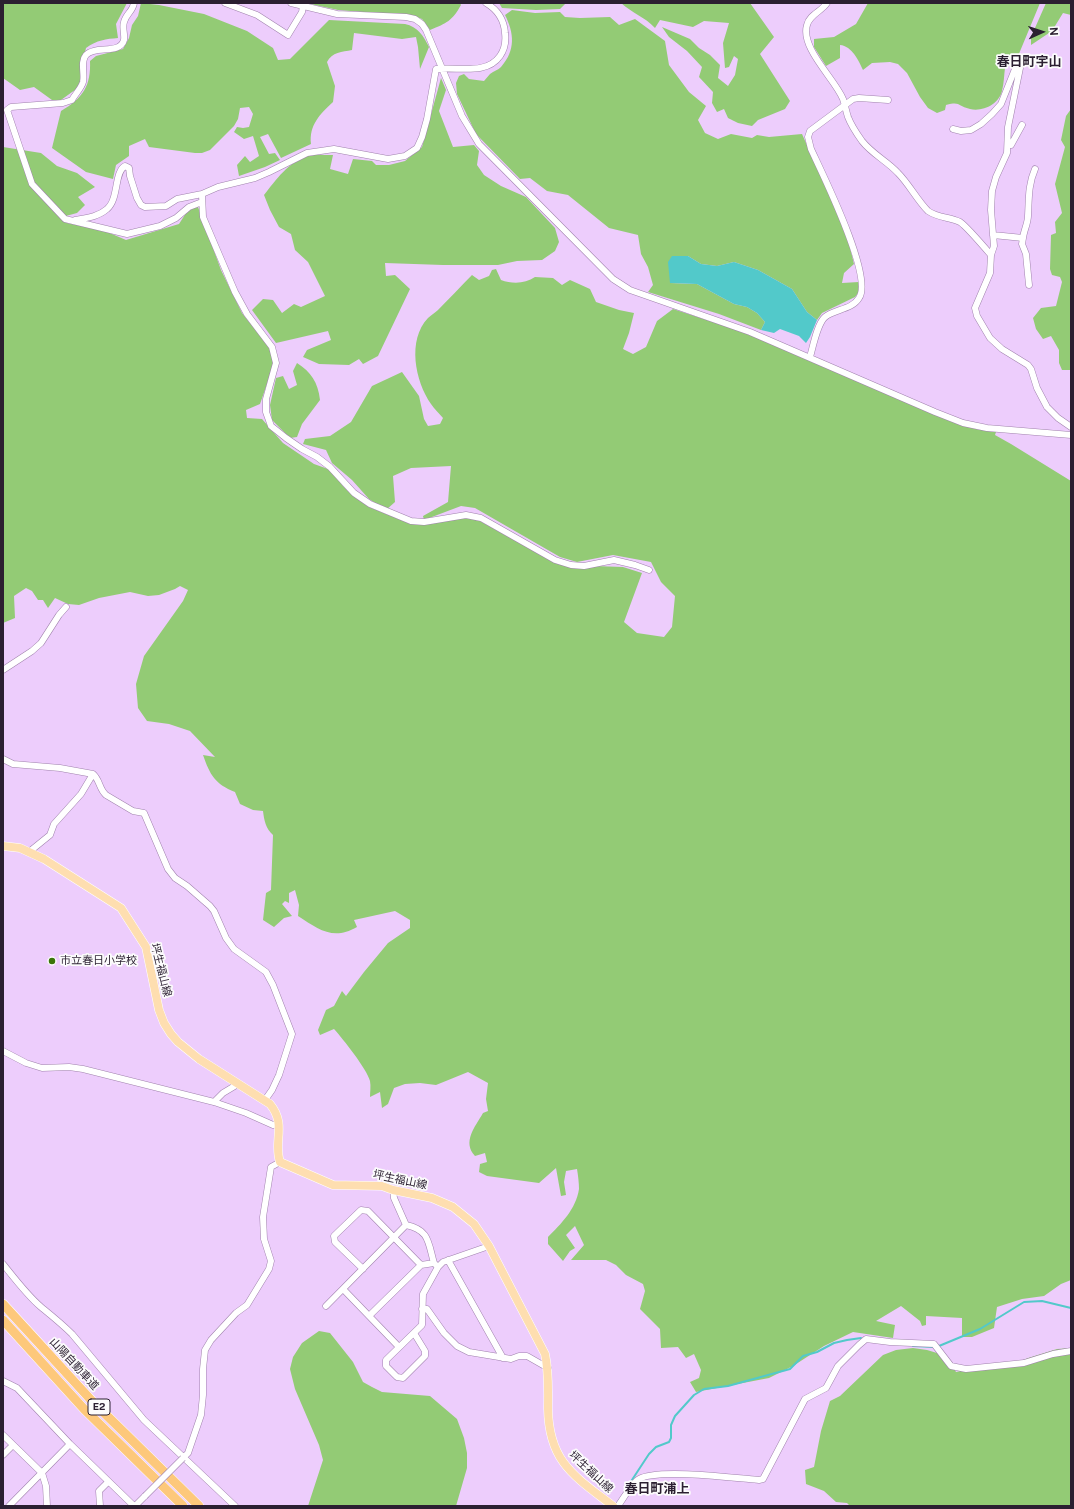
<!DOCTYPE html>
<html>
<head>
<meta charset="utf-8">
<style>
	body { margin:0 }
	#map { position:relative; width:1074px; height:1509px; overflow:hidden; background:#edcdfc; font-family:"Public Sans",sans-serif }
	canvas { display:block }
	.frame { position:absolute; inset:0; border:4px solid #2b1f31; pointer-events:none }
	.north { position:absolute; left:1022px; top:12px; width:40px; height:40px; -webkit-text-stroke:3px #fcfcfc; paint-order:stroke; rotate:87deg; font-size:11px; font-weight:700; line-height:16px; text-align:center; color:#2b1f31 }
	.north::after { content:''; display:block; margin:auto; width:14px; height:18px; background:#2b1f31; clip-path:polygon(50% 0,100% 100%,50% 72%,0 100%) }
</style>
</head>
<body>
<div id="map">
<canvas width="1074" height="1509"></canvas>
<div class="frame"></div>
<div class="north">N</div>
</div>
<script>
const ctx = document.querySelector('canvas').getContext('2d');
ctx.lineJoin = 'round';
function fillPath(path, color) {
  ctx.fillStyle = color;
  ctx.fill(path, 'evenodd');
}
function stroke(path, color, width, dash) {
  ctx.strokeStyle = color;
  ctx.lineWidth = width;
  ctx.lineCap = dash ? 'butt' : 'round';
  ctx.setLineDash(dash || []);
  ctx.stroke(path);
}
function write(font, color, halo, rows, align = 'center') {
  ctx.font = font + ' "Public Sans","Noto Sans JP",sans-serif';
  ctx.lineWidth = 3.5;
  ctx.setLineDash([]);
  ctx.textBaseline = 'middle';
  ctx.strokeStyle = halo;
  ctx.fillStyle = color;
  for (const [text, x, y, turn = 0] of rows) {
    ctx.save();
    ctx.translate(x, y);
    ctx.rotate((+turn || 0) * Math.PI / 180);
    ctx.textAlign = isNaN(turn) ? turn : align;
    if (halo) ctx.strokeText(text, 0, 0);
    ctx.fillText(text, 0, 0);
    ctx.restore();
  }
}
fillPath(new Path2D(`
	M3 3H127L116 24 118 38C106 39 97 40 86 48L83 61 82 80 79 87 61 100H52L34 87 20 90 3 78Z
	M141 3 159 5 204 14 247 31 273 48 278 60 290 59 329 20 405 24C418 27 423 35 429 47L420 69 418 47 416 37 402 39 354 33 352 50C342 52 332 52 327 62L335 86 333 102C320 114 309 125 311 144L281 158 268 134 260 137 269 154 275 153 280 160 265 167 239 176 237 165 245 156 250 162 259 156 253 136 244 139 234 132 237 127 243 128 249 127 253 114 249 107 240 108 238 119 234 126 210 150 202 153H195L149 147 145 139 129 146V156L116 165 113 179 86 172 52 148 61 111C83 98 91 86 90 61L96 56 123 49 129 38 132 25 138 16Z
	M306 3H460L461 5C452 21 447 23 430 30L422 19 414 16 338 10Z
	M499 3H566L560 9 536 10 502 8Z
	M621 3H750L774 37 760 54 790 101 785 109 758 120 752 126 738 123 728 118 724 109 717 112 712 103 713 92 699 77 702 67 687 51 669 37 662 27 690 39 699 48 710 55 720 65 718 78 728 86 735 75 738 59 734 56 729 67 725 68 723 43 729 23 704 21 693 27 660 20 655 28C645 17 632 13 621 3Z
	M868 3H1040L1016 61 1005 68C1004 75 1004 83 1002 91 999 104 983 112 970 109 957 106 961 101 946 105L945 110 937 113 928 108 920 97 907 73 898 64 890 62 872 63 863 70C859 61 852 46 840 45V58L826 66 814 47V39L834 37 856 24Z
	M1046 3H1071V15L1063 13 1052 31 1031 45V37Z
	M512 10 535 13 560 12 565 17 580 18 610 17 619 25 635 19 665 41 669 65 689 92 706 106 698 120 705 133 718 139 731 134 752 138 757 135 769 137 802 134 847 235 854 264 844 273 842 283 859 282V292L855 297 822 313 817 320 807 312 792 289 758 270 734 262 717 266 701 264 688 256 670 283 697 284 734 304 747 307 757 313 765 322 761 330 719 314 648 292 653 285 648 267 641 254 638 235 609 228 568 195 547 191 530 178 520 179 476 134 457 94 456 83 459 76 464 74 469 79 484 81C486 79 488 76 490 74 494 71 498 70 501 67 516 50 514 33 505 15Z
	M441 78 446 90 439 111 453 147 474 145 479 151 477 165 484 175 501 186 526 197 555 228 559 242 555 251 542 260 517 261 498 265H443L385 263 386 276 395 275 410 289 378 356 363 364 359 359 349 365 319 364 303 357 307 350 331 340 328 331 276 343 252 310 263 299 273 300 282 313 294 304 301 307 325 296 308 262 295 250 291 234 279 227 270 210 264 195C276 180 288 162 308 156 315 154 325 155 333 155L330 169 348 174 353 159 372 161 376 165H389L405 161 422 147Z
	M1071 109V370H1062L1059 363V350L1051 336 1043 339 1036 329 1033 318 1041 308 1056 306 1062 282 1060 277 1052 275 1050 269 1051 235 1056 233 1055 222 1062 213 1055 184 1065 147 1061 140 1066 116Z
	M3 147 41 153 57 166 77 173 95 187 78 197 85 205 77 213 62 217 67 223 105 231 126 240 179 224 188 210 198 207 221 270 242 313 269 347 274 364 260 404 246 410 247 418 262 419 283 443 314 464 328 469 332 472 343 486 352 495 369 507 411 524 466 518 480 521 554 562 594 566 623 567 642 573 624 622 637 633 664 637 672 627 675 596 661 582 651 562 613 555 577 562 560 557 475 508 461 506 424 520 423 516 448 502 451 466 411 468 393 476 395 502 386 510 369 499 352 480 332 463 326 450 303 444 305 439 330 436 351 422 372 386 402 372 419 396 424 419 428 426 440 424 443 418C439 413 434 409 431 404 415 381 407 340 428 318 431 315 435 313 438 310 449 299 460 287 472 275L479 280 489 276 492 270 496 269 501 280C512 284 525 284 535 277L553 278 562 285 570 280 590 289 596 302 619 310 634 313 629 333 623 349 633 354 646 347 657 321 673 309 750 334 803 358 959 423 976 429 996 432 995 435 1011 444 1071 481V1280L1061 1284 1044 1296 1022 1299 997 1307 994 1328 972 1337H962V1318L926 1316V1325L922 1326 920 1321 901 1306 876 1321 895 1325 893 1338 853 1332 824 1346 793 1366 769 1378 696 1392 690 1382 699 1378 701 1370 694 1354 686 1358 678 1347 661 1348 660 1329 640 1309 645 1291 643 1284 626 1275 616 1265 606 1260H571L584 1245 575 1226 566 1235 575 1248 570 1251 563 1261 548 1244V1237C561 1224 576 1209 579 1189 579 1183 578 1175 577 1169L566 1171 564 1182 566 1195 561 1196 556 1168 539 1183 487 1176 479 1172 480 1164 487 1162 485 1153 475 1156C462 1142 475 1127 483 1113L488 1111 486 1099 488 1083 468 1072 436 1085 420 1083 405 1084 394 1088 388 1104 382 1108 380 1092 370 1097C370 1092 371 1086 370 1081 367 1069 343 1039 334 1029L320 1035 318 1030 326 1010 334 1006 342 991 346 996 364 972 388 943 410 928V920L395 911 354 920 357 927C333 941 318 929 298 916L299 905 295 890 289 893V903L285 901 282 904 292 916 284 918 274 927 263 920 266 893 271 890 273 835C266 829 264 820 263 811L253 810 240 804 235 792C215 784 210 775 203 755L215 757 190 731 169 724 147 721 138 708 136 684 144 656 183 601 188 590 180 586 175 589 159 595 148 596 130 592 99 598 79 605 68 604 55 598 48 608 43 600H38L32 591 26 588 14 596 15 618 3 623Z
	M297 363C311 372 318 382 320 400L302 424 297 437 290 438 272 420 270 405 276 378 283 376 289 389 297 385 293 371Z
	M319 1331 330 1333 353 1362 363 1382 372 1387 382 1392 430 1396 457 1419 464 1438 467 1453V1468L456 1506H308L323 1460 319 1445 295 1389 290 1369 293 1357 302 1343Z
	M913 1348 927 1350 947 1356 956 1372 970 1369 1013 1364 1028 1358 1057 1349 1071 1348V1506H850L847 1503 836 1502 824 1491 806 1484 805 1470 814 1467 821 1431 830 1401 840 1396 883 1355 896 1350Z`), '#93cb75');
fillPath(new Path2D(`
	M672 256H688L701 264 717 266 734 262 758 270 792 289 807 312 817 320 810 337 806 343 799 336 780 329 774 333 761 330 765 322 757 313 747 307 734 304 697 284 670 283 668 262Z`), '#52c9ca');
stroke(new Path2D(`
	M913 1346 934 1347
	M939 1346 980 1329 1024 1302 1042 1301 1071 1308
	M626 1489 649 1454 656 1447 669 1442 671 1438V1425L675 1416 694 1395 704 1389 728 1386 790 1369 803 1356 817 1352 834 1343 847 1340 861 1338`), '#52c9ca', 2);
const minor = new Path2D(`
	M134 3C133 11 126 14 124 22 122 28 125 34 124 40 120 55 95 45 86 55 80 62 85 74 83 82 81 89 75 94 72 100L63 103 11 107 7 110 32 184 65 219 127 234 160 226 176 218 189 207 202 202
	M225 3 257 15 288 35 302 12 303 6
	M291 3 337 14 406 17 415 19 422 24 426 30 462 116 479 144 613 279 630 290 750 332 935 412 963 423 987 428 1071 435
	M486 3C498 10 504 19 505 33 506 41 505 49 500 56 486 76 457 66 436 69L427 119 422 137 417 148 405 156 388 159 334 149 307 153 269 172 255 178 218 187 202 194 203 217 235 292 247 314 272 347 276 363 266 399V412L271 426 286 438 302 449 317 457 330 467 354 493 370 504 411 521 424 522 466 515 481 518 555 560 571 565 584 566 614 560 635 565 649 570
	M827 3C822 11 809 15 807 25 800 48 835 79 843 99 845 105 846 111 848 117 851 125 857 134 862 141 872 154 887 161 898 173 909 184 917 200 928 211 938 218 950 217 960 222 966 226 985 248 991 255
	M953 129 961 131 971 130 981 124 992 114 1001 104 1015 69 1020 68 1008 127 1007 153 996 177 992 191 991 210 994 246 991 255 990 273 975 308 977 316 990 338 1002 349 1028 365 1031 369 1037 388 1047 407 1058 418 1071 427
	M1008 144 1011 145 1022 125
	M75 220C86 218 98 217 107 209 119 199 114 172 125 166L129 168 130 176 137 198 141 205 145 207 166 206 177 199 202 194
	M993 235 1023 238 1022 244 1026 254 1029 285
	M1023 238C1024 230 1028 223 1028 216 1029 199 1028 185 1035 169
	M810 357C813 347 817 324 825 317 834 309 852 310 859 298 874 277 822 173 811 149L808 137 810 131 853 99 859 98 888 100
	M3 670 32 651 41 643 59 615 66 607
	M3 759 13 764 60 768 93 774C100 780 99 789 106 795L133 811 144 813 168 869 175 878 187 886 210 906 214 911 226 938 234 949 266 972 273 985 292 1034 279 1075 272 1090 265 1100
	M29 852 50 835 54 824 81 794 93 774
	M3 1051 26 1063 42 1068 69 1067 83 1069 214 1102 246 1113 273 1125 279 1124
	M214 1102 223 1093 238 1084
	M393 1190 394 1198 406 1225C430 1230 428 1243 434 1263L438 1267
	M448 1260 503 1358
	M3 1264C15 1279 27 1295 41 1307 52 1316 62 1324 72 1334L144 1420 235 1506
	M363 1269 335 1242 334 1236 361 1210 368 1211 421 1265
	M343 1289 399 1347
	M326 1306 406 1225
	M422 1309H427L444 1333 457 1346 469 1352 511 1359 519 1356H527L548 1368
	M369 1316 421 1265 434 1263
	M414 1333 425 1351V1356L403 1378 397 1377 386 1366V1360L422 1325 423 1294 438 1267 443 1262 489 1246
	M3 1381 17 1388 70 1444 134 1506
	M3 1435 42 1473 46 1486 47 1506
	M3 1455 13 1445
	M183 1458 188 1453 201 1415 203 1395V1369L205 1350 211 1340 236 1313 247 1305 269 1269 271 1261 264 1239 263 1217 271 1167 280 1162
	M9 1506 70 1444
	M100 1506 99 1491 108 1482
	M135 1506 145 1496
	M618 1506C623 1499 632 1483 639 1479 657 1468 736 1478 759 1480L763 1479 805 1399 826 1388 838 1366 859 1345 866 1339 890 1342 934 1344 951 1366 966 1369 1024 1363 1053 1354 1071 1351`);
const major = new Path2D(`
	M3 846 20 848 44 859 121 908 146 947 159 1010 164 1023 171 1034 178 1042 199 1059 270 1104C287 1125 273 1141 280 1162L333 1185 382 1186 393 1190 432 1198 453 1207 474 1224 489 1246 545 1354C549 1372 548 1390 548 1409 549 1462 574 1476 613 1506`);
const highway = new Path2D(`
	M3 1304 92 1401 199 1506
	M3 1320 84 1409 183 1506`);
stroke(minor, '#a082ad', 7);
stroke(major, '#fff', 9);
stroke(highway, '#fff', 10);
stroke(minor, '#fff', 6);
stroke(major, '#fedeb0', 8);
stroke(highway, '#fdc87b', 9);
const minorBridge = new Path2D(`
	M145 1496 183 1458`);
stroke(minorBridge, '#a082ad', 7, []);
stroke(minorBridge, '#fff', 6);
for (const [x, y, r, color] of [
	[52,961,4,"#3a7508"]
]) {
  const dot = new Path2D();
  dot.arc(x, y, r, 0, 2 * Math.PI);
  ctx.fillStyle = color;
  ctx.fill(dot);
  stroke(dot, '#fcfcfc', 1.5);
}
for (const [x, y, w] of [
	[99,1407,22]
]) {
  const box = new Path2D();
  box.roundRect(x - w / 2, y - 8, w, 16, 3);
  ctx.fillStyle = '#fcfcfc';
  ctx.fill(box);
  stroke(box, '#2b1f31', 1);
}
write('bold 10px', '#2b1f31', null, [
	["E2",99,1407]
]);
write('11px', '#2b1f31', '#fcfcfc', [
	["市立春日小学校",60,961]
], 'left');
write('11px', '#2b1f31', '#fcfcfc', [
	["坪生福山線",161,970,76],
	["坪生福山線",400,1180,12],
	["山陽自動車道",74,1364,47],
	["坪生福山線",591,1472,43]
]);
write('bold 13px', '#2b1f31', '#fcfcfc', [
	["春日町宇山",1029,62],
	["春日町浦上",657,1489]
]);
</script>
</body>
</html>
